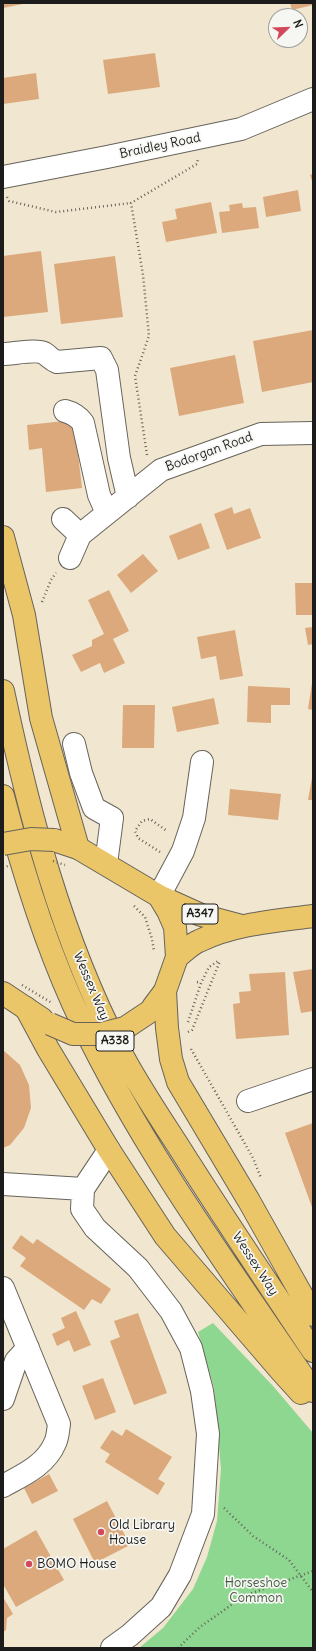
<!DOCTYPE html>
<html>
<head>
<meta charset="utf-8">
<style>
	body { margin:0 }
	#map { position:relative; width:316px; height:1651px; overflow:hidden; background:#f1e6cf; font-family:Delius,sans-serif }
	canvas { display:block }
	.frame { position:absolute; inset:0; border:4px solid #1c1c1c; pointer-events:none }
	.north { position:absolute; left:268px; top:8px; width:40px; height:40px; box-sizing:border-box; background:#f6f6f2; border:1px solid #9f9f9c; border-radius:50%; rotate:67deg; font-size:11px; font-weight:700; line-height:16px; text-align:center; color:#1c1c1c }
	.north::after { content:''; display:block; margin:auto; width:14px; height:18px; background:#d1495b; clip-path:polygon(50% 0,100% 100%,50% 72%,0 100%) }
</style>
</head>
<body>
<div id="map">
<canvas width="316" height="1651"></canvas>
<div class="frame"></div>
<div class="north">N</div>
</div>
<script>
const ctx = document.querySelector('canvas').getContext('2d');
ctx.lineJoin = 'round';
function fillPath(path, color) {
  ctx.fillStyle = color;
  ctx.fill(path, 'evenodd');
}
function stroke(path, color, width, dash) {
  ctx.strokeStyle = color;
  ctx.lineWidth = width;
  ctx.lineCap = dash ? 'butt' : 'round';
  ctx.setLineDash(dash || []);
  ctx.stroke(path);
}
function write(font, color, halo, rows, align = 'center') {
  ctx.font = font + ' Delius,sans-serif';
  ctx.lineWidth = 3.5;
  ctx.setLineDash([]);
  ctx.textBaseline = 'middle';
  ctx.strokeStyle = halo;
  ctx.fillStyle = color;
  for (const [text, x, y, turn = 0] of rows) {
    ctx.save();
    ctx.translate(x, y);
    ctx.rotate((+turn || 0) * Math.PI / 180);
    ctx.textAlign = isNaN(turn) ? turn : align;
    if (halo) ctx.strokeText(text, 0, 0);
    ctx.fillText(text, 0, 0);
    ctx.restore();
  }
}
fillPath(new Path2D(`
	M213 1323 273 1386 313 1433V1648H139L163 1628 193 1589 207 1557 217 1521 221 1469 214 1388 198 1332Z`), '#8ed791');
fillPath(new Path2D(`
	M3 3H23V4L3 8Z
	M290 3H313V5L292 10Z
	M155 53 160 87 108 94 103 60Z
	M36 73 39 99 3 104V78Z
	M313 174V184L310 175Z
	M298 190 301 211 266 217 263 197Z
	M211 202 217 233 166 242 162 222 177 219 175 209Z
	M242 203 243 208 256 207 259 228 222 233 219 212 230 211 229 205Z
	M41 251 48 312 3 317V256Z
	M115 256 123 317 61 324 54 264Z
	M313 330V382L262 392 253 341Z
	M235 355 244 403 179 416 170 368Z
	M74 420 82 488 46 492 42 448 29 450 27 425Z
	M232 507 234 514 250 508 261 538 227 550 214 514Z
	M201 523 210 548 178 560 169 536Z
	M143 554 158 571 131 593 117 575Z
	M295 583H313V615H296Z
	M109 590 129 631 113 639 125 663 104 673 100 663 81 672 72 655 92 646V640L104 634 88 600Z
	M313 627V644L308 645 305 628Z
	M235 630 243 676 220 680 216 656 201 659 197 637Z
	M312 683H313V710L308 709Z
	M248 686 290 688V705H271V723L247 722Z
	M214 698 219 724 177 732 172 707Z
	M123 705H155L154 748H122Z
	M312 778H313V800H308Z
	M230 789 281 794 278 820 228 815Z
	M313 969V1011L301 1013 293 972Z
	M285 972 289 1035 236 1039 233 1004 240 1003 239 992 251 991 249 974Z
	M3 1050 20 1065 29 1085 31 1108 24 1128 10 1145 3 1148Z
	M313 1123V1210L285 1133Z
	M21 1235 33 1244 37 1239 111 1289 101 1304 92 1299 84 1310 20 1266 26 1258 12 1248Z
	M76 1311 91 1345 74 1352 69 1340 57 1346 52 1334 65 1328 61 1318Z
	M138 1313 167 1393 134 1405 110 1341 120 1337 114 1321Z
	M103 1378 116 1412 95 1420 82 1386Z
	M126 1429 172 1457 158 1479 165 1483 158 1495 105 1462 110 1454 100 1448 112 1430 122 1436Z
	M49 1474 58 1491 32 1504 24 1488Z
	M107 1501 130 1545 95 1563 73 1519Z
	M36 1530 64 1580 16 1607 3 1584V1549Z
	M3 1597 13 1614 7 1618 6 1630 3 1632Z`), '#dba97c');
const minor = new Path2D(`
	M3 177 107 157 241 129 313 99
	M3 354C12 354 36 349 44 353 49 356 51 360 57 362L101 358 107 370 119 458 128 497
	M65 411C73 413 78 416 83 423L99 495 107 513
	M63 519 80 535
	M70 558 80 535 161 470 261 434 313 433
	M74 744 81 773 94 808 112 818 106 864
	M159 896 183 851 194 818 202 762
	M248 1101 313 1079
	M109 1150 83 1189 82 1209 95 1228 138 1268 171 1311 191 1348 202 1391 208 1434 203 1514 180 1575 161 1607 130 1635 112 1648
	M3 1184 83 1189
	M3 1288 59 1424C58 1430 58 1437 55 1443 46 1465 23 1475 3 1486
	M3 1399 16 1361 28 1348`);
const major = new Path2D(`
	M54 840 78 848 159 896 201 915 242 926
	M177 957C184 952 191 944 199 941 234 924 275 921 313 916
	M3 993 42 1019
	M153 1007 165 991 177 957 175 927 168 911 159 896`);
const highway = new Path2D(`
	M3 537 24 615 41 718 78 848
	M3 691C29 814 61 937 119 1049 136 1082 157 1113 177 1144 221 1214 267 1282 313 1351
	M3 796C23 873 47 951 82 1023 144 1152 233 1273 313 1391
	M165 991 167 1028 171 1059 178 1082 249 1201 313 1315
	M26 1008 48 1049 109 1150 165 1236 281 1371 301 1393`);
stroke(minor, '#67635b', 24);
stroke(major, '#67635b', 24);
stroke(highway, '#67635b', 24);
stroke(new Path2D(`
	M7 197 9 201 56 212 131 203
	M147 455 135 376 149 336 143 275 131 203 197 164 198 159
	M42 602 51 580 56 573
	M160 852 138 838 135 831 142 821 150 819 167 831
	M134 906 145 917 152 939 154 951
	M197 982 201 983
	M188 1022 201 983 209 967 220 960
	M188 1032 192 1030 220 961
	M191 1049 253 1158 261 1178
	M224 1508 253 1536 289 1560 313 1592
	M178 1648 200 1627 244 1596 313 1571`), '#67635b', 2.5, [1, 3]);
stroke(minor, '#fff', 22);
stroke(major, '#eac669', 22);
stroke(highway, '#eac669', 22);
const majorBridge = new Path2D(`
	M3 844 31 839 54 840
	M50 1024 73 1034H101L125 1028 149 1012`);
stroke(majorBridge, '#67635b', 24, []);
stroke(new Path2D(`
	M53 861 65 865
	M3 868 10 865
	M22 985 52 1003`), '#67635b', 2.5, [1, 3]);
stroke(majorBridge, '#eac669', 22);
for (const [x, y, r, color] of [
	[101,1532,4,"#d1495b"],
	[29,1564,4,"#d1495b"]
]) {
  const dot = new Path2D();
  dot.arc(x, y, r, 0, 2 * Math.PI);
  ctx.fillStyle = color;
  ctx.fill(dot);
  stroke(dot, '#f6f6f2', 1.5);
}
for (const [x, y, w] of [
	[200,914,36],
	[115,1041,38]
]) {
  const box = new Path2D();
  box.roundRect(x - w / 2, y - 10, w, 20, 3);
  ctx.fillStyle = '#f6f6f2';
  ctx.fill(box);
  stroke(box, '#1c1c1c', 1);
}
write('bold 12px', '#1c1c1c', null, [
	["A347",200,914],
	["A338",115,1041]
]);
write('13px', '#1c1c1c', '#f6f6f2', [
	["Braidley Road",160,146,-12],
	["Bodorgan Road",209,452,-20],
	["Wessex Way",91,986,67],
	["Wessex Way",255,1264,57]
]);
write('13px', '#1c1c1c', '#f6f6f2', [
	["Old Library",109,1525],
	["House",109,1540],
	["BOMO House",37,1564]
], 'left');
write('13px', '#445d45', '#f6f6f2', [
	["Horseshoe",256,1583],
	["Common",256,1598]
]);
</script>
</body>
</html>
